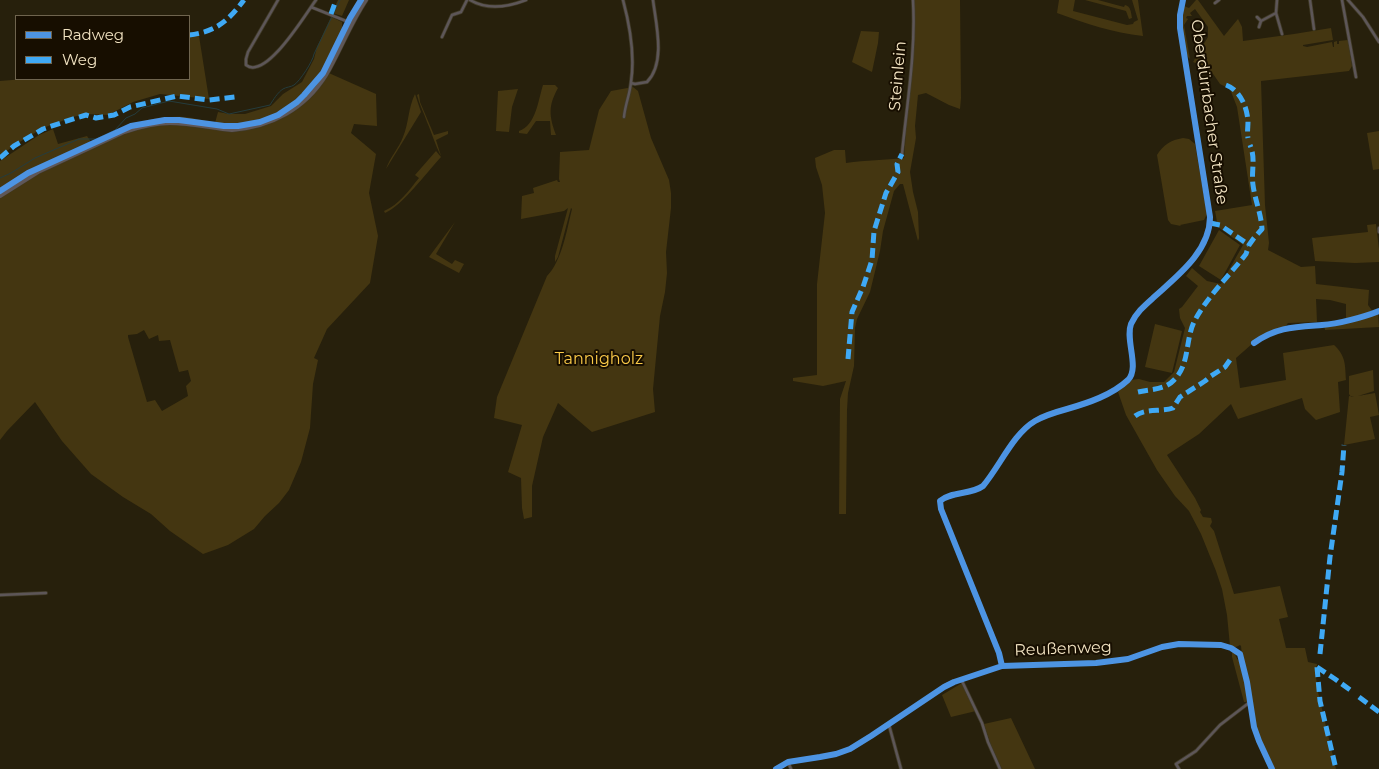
<!DOCTYPE html>
<html>
<head>
<meta charset="utf-8">
<style>
	body { margin:0 }
	#map { position:relative; width:1379px; height:769px; overflow:hidden; background:#27200c; font-family:Montserrat,sans-serif }
	canvas { display:block }
	.legend { position:absolute; left:15px; top:15px; width:175px; height:65px; box-sizing:border-box; background:#170e00; border:1px solid #6f644e; margin:0; padding:6px 9px; list-style:none; font-size:15px; color:#f3e4c2 }
	.legend li { display:flex; align-items:center; gap:10px; height:25px }
	.legend b { width:25px; border:1px solid #6f644e }
</style>
</head>
<body>
<div id="map">
<canvas width="1379" height="769"></canvas>
<ul class="legend">
<li><b style="height:6px;background:#4d94e3"></b>Radweg</li>
<li><b style="height:6px;background:#3fa9f5"></b>Weg</li>
</ul>
</div>
<script>
const ctx = document.querySelector('canvas').getContext('2d');
ctx.lineJoin = 'round';
function fillPath(path, color) {
  ctx.fillStyle = color;
  ctx.fill(path, 'evenodd');
}
function stroke(path, color, width, dash) {
  ctx.strokeStyle = color;
  ctx.lineWidth = width;
  ctx.lineCap = dash ? 'butt' : 'round';
  ctx.setLineDash(dash || []);
  ctx.stroke(path);
}
function write(font, color, halo, rows, align = 'center') {
  ctx.font = font + ' Montserrat,sans-serif';
  ctx.lineWidth = 4;
  ctx.setLineDash([]);
  ctx.textBaseline = 'middle';
  ctx.strokeStyle = halo;
  ctx.fillStyle = color;
  for (const [text, x, y, turn = 0] of rows) {
    ctx.save();
    ctx.translate(x, y);
    ctx.rotate((+turn || 0) * Math.PI / 180);
    ctx.textAlign = isNaN(turn) ? turn : align;
    if (halo) ctx.strokeText(text, 0, 0);
    ctx.fillText(text, 0, 0);
    ctx.restore();
  }
}
fillPath(new Path2D(`
	M338 0H349L342 16 332 13Z
	M914 0H960L961 98 960 109 949 105 926 93 918 95 915 126 916 138 910 172 913 192 918 212 919 238 918 241 903 184H900L894 191 883 231 880 251 870 292 857 319 855 328 854 366 848 393 847 410 846 514H839L840 399 846 381 823 386 793 381V378L817 375V284L825 213 822 185 816 167 815 158 834 150H845L846 163C866 160 885 160 904 158L915 9Z
	M1059 0H1075L1073 11 1127 25 1133 24 1134 22 1138 20 1132 0H1138L1143 36C1113 33 1085 23 1057 13Z
	M1085 0H1098L1124 7 1125 5C1131 6 1131 13 1132 18L1129 19 1126 11Z
	M1196 0H1198L1224 36 1238 19 1242 27 1243 41 1294 34 1331 28 1333 40 1303 45V46L1307 47 1332 42 1333 47H1334V42L1337 41V44H1339V41L1348 40 1352 66 1349 71 1261 81 1265 205 1269 243 1268 250 1301 267 1315 266 1316 284 1369 290 1368 305 1373 312 1346 319V304L1330 300 1316 299 1317 322 1288 323 1285 327 1260 337 1236 358 1240 388 1286 380 1283 353 1334 345C1346 356 1345 365 1346 380L1338 382 1340 412 1316 420 1305 409 1302 398 1238 419 1231 404 1199 434 1167 455 1195 498 1201 510 1200 512 1203 517 1211 518 1212 522 1210 526 1214 531 1234 594 1280 586 1288 617 1279 619 1286 648H1305L1308 662 1317 664 1315 676 1316 677 1318 692 1336 769H1274L1258 735 1254 719 1248 677 1242 655 1241 646 1240 645C1237 647 1234 648 1230 646L1227 615 1222 589 1216 571 1201 534 1189 511 1175 496 1157 470 1126 415 1118 392 1130 380 1139 379 1150 382H1164L1174 372 1185 328 1180 318 1179 309 1182 307 1198 286 1186 276 1192 268 1207 281 1221 284 1243 245 1218 227 1215 211 1252 205 1237 107 1230 89 1220 84C1210 69 1211 69 1193 62L1208 37V27L1195 9 1190 13 1192 16H1187L1186 18 1188 19 1184 25 1190 59C1181 53 1182 19 1184 6L1189 8Z
	M331 17 342 22V31L322 70 376 94 377 126 354 124 351 133 376 154 369 193 378 236 370 283 327 329 314 358 318 360 313 384 310 428 301 462 289 490 279 503 265 516 254 529 228 545 203 554 170 531 151 514 123 497 91 474 62 441 35 402 7 431 0 440V161L39 135 53 129 58 144 87 136 91 142C122 128 149 115 184 117 195 118 205 121 215 123L218 112 229 114H245L271 106 283 94 302 82 314 59 317 47ZM144 330 149 339 158 335 159 341 170 340 179 372 188 370 191 381 186 386 188 396 162 411 155 400 147 402 128 337V335L137 334Z
	M861 31 879 32 878 43 872 72 852 62Z
	M199 36 209 99 160 94 133 102 108 115 86 114 73 117 43 128 13 146 0 157V81L24 79H189V37Z
	M543 85H555L558 88C548 106 549 116 556 135H551L550 121H536L527 134 519 133V131C536 125 538 101 543 85Z
	M633 87 638 91 651 138 669 180 671 193V208L666 252 667 273 665 292 660 316 653 389 655 412 592 432 558 403 543 437 532 486V517L524 519 522 508 521 478 508 472 522 425 494 418 497 397 547 276C562 261 567 229 572 209L571 208 558 257 555 262V256L568 208 564 211 521 219 522 196 534 193 533 188 557 180 558 182H560L559 179 560 152 589 150 599 110 611 91Z
	M518 89 512 107 509 132 496 131 498 91Z
	M415 94 421 112 386 169C390 157 399 148 403 137 409 123 408 108 415 94Z
	M419 94 420 102 434 135 448 131V134L436 140 441 156C435 145 432 133 427 122 424 113 419 104 417 95Z
	M1379 131V169L1373 170 1367 133Z
	M1183 138 1189 139 1195 144 1207 214 1204 220 1180 225 1181 226 1171 224 1168 220 1157 155C1163 145 1171 140 1183 138Z
	M436 151 441 157C426 173 403 205 385 213L384 211C399 205 409 190 419 178L415 175Z
	M455 222 436 254 452 264 455 260 464 264 459 273 429 257Z
	M1376 224 1379 249V262L1355 263 1315 261 1312 238 1368 232 1367 225Z
	M1219 230 1240 245 1221 280 1199 266Z
	M1378 312 1379 327 1325 330 1324 325 1362 317Z
	M1155 324 1182 331 1172 373 1145 367Z
	M1373 370 1374 391 1358 396 1375 393 1379 415 1370 417 1375 439 1344 445 1349 396 1354 397H1351L1349 394V376Z
	M1232 652 1235 653C1236 659 1238 659 1241 664 1246 672 1247 692 1249 702H1244L1232 657Z
	M962 683 976 711 951 717 942 695Z
	M1011 718 1035 769H1002L991 745 984 724Z`), '#443611');
stroke(new Path2D(`
	M0 178 11 173 35 158 79 139H96L115 130 126 118 135 114 142 108 169 101 217 109 229 114 270 105C273 100 278 92 283 89 286 87 291 87 294 85 300 81 313 61 314 54L340 0`), '#253c3d', 1);
const street = new Path2D(`
	M278 0 248 52 246 59V65C266 81 306 13 316 0
	M470 0C487 10 508 7 526 0
	M623 0C630 26 635 55 631 82 630 94 625 105 624 117
	M1277 0 1276 13 1282 34
	M1310 0 1314 29
	M1342 0 1356 77
	M1348 0 1363 17 1379 42
	M1215 3 1219 0
	M311 7 351 23
	M1257 17 1261 21
	M1259 27 1261 21 1276 13
	M442 37 452 15 461 12 467 0
	M631 83 635 84 647 82C666 63 656 24 653 0
	M902 154C907 103 916 52 913 0
	M1379 228V232
	M0 595 46 593
	M1002 666 1096 663 1128 659 1162 647 1179 644 1221 645 1231 648 1240 654 1247 682 1254 727 1259 741 1272 769
	M961 679 982 723 988 742 1000 769
	M889 725 901 769
	M788 762 791 769
	M1179 769 1176 764 1196 751 1220 725 1250 702`);
const secondary = new Path2D(`
	M0 196 38 172 124 132C139 127 154 123 170 123 191 123 212 128 232 130 271 127 305 109 326 75 340 51 350 24 366 0
	M776 769 788 762 820 757 836 754 850 749 871 736 947 685 954 682 1002 666 999 653 941 509 940 501C951 491 971 495 983 486 1000 466 1013 434 1035 421 1045 415 1056 412 1067 409 1088 403 1112 395 1128 380 1140 368 1125 340 1131 324 1136 313 1144 306 1153 298 1176 277 1210 252 1210 217L1180 28V15L1183 0`);
stroke(street, '#413b28', 4);
stroke(secondary, '#413b28', 5);
stroke(street, '#5d5658', 2.5);
stroke(secondary, '#5f5758', 4);
stroke(new Path2D(`
	M331 14 336 0
	M189 35C216 32 228 21 244 0
	M1226 85C1240 90 1247 107 1248 121 1248 127 1247 132 1248 138
	M0 158 14 146 43 129 76 118 86 115 96 118 114 115 130 107 177 96 209 100 235 97
	M1210 223 1220 225 1249 245
	M848 359 852 312 863 287 872 260 874 231 886 193 898 172 897 164 902 154
	M1138 392C1151 389 1165 390 1174 380 1190 364 1185 341 1194 322 1206 298 1229 276 1246 254L1249 245 1254 238 1262 229C1261 213 1255 200 1253 185 1251 170 1256 159 1250 145
	M1135 416C1145 408 1161 412 1173 408L1180 397 1205 381 1211 376 1225 367 1230 360
	M1320 654 1330 557 1342 472 1344 445
	M1317 667 1320 701 1336 769
	M1317 667 1335 679 1353 692
	M1359 697 1379 712`), '#3fa9f5', 5, [10, 5]);
stroke(new Path2D(`
	M0 191 28 173 131 126 165 120H179L224 126H238L260 122 278 115 297 102 304 95 323 73 350 18 361 0
	M1254 343C1276 327 1295 327 1322 325 1338 324 1364 317 1379 311
	M1002 666 999 653 941 509 940 501C951 491 971 495 983 486 1000 466 1013 434 1035 421 1045 415 1056 412 1067 409 1088 403 1112 395 1128 380 1140 368 1125 340 1131 324 1136 313 1144 306 1153 298 1176 277 1210 252 1210 217L1180 28V15L1183 0
	M776 769 788 762 820 757 836 754 850 749 871 736 944 687 954 682 1002 666 1096 663 1128 659 1162 647 1179 644 1221 645 1231 648 1240 654 1247 682 1254 727 1259 741 1272 769`), '#4d94e3', 6);
write('16px', '#f3e4c2', '#170e00', [
	["Steinlein",898,76,-85],
	["Oberdürrbacher Straße",1209,112,82],
	["Reußenweg",1063,649,-2]
]);
write('16px', '#fbca48', '#170e00', [
	["Tannigholz",599,359]
]);
</script>
</body>
</html>
